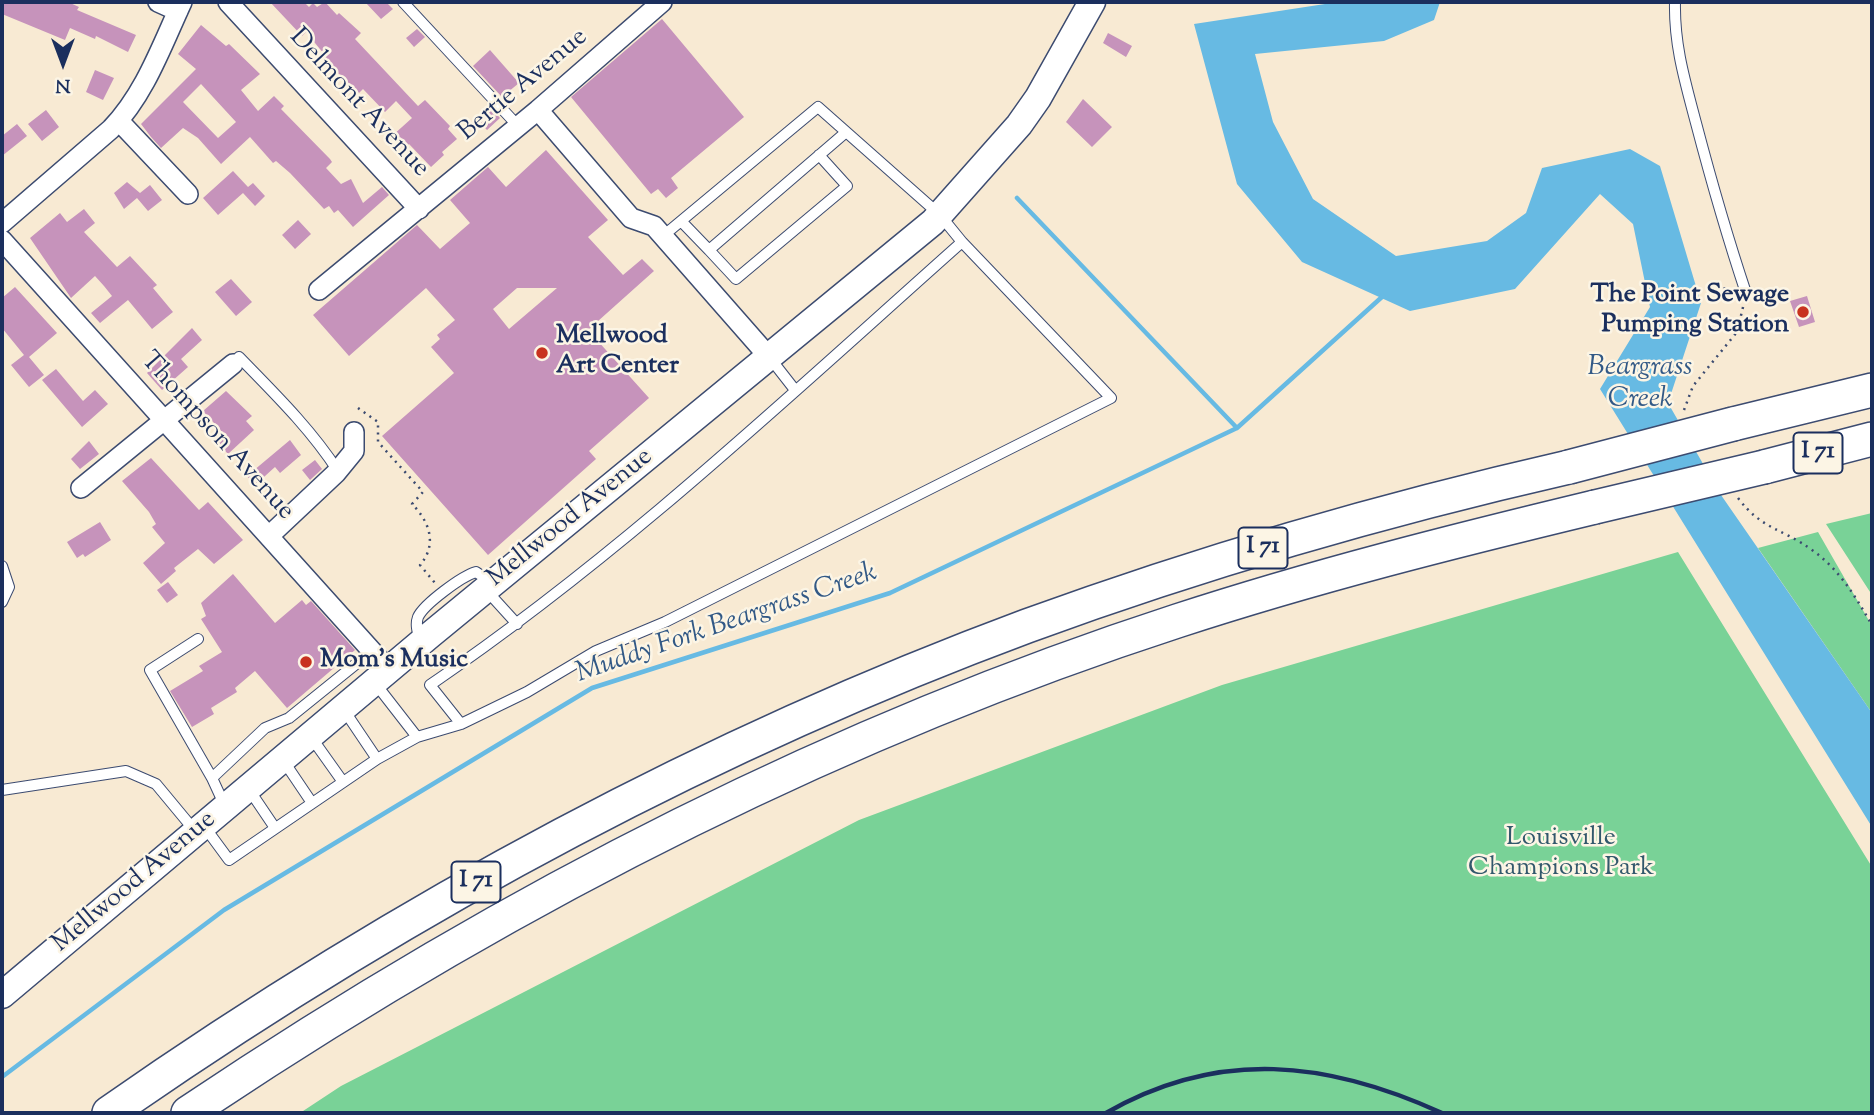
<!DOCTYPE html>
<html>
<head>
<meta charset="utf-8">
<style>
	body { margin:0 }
	#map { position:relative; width:1874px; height:1115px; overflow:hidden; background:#f8ead3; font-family:"Sorts Mill Goudy",serif }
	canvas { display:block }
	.frame { position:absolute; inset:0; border:4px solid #1b2f5e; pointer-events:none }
	.north { position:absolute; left:28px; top:28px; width:70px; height:70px; -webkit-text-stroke:5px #fcf5e5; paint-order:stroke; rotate:180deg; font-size:19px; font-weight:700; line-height:28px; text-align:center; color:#1b2f5e }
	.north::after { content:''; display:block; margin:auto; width:24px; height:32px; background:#1b2f5e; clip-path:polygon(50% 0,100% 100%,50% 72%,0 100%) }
</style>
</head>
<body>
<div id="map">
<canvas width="1874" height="1115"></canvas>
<div class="frame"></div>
<div class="north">N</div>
</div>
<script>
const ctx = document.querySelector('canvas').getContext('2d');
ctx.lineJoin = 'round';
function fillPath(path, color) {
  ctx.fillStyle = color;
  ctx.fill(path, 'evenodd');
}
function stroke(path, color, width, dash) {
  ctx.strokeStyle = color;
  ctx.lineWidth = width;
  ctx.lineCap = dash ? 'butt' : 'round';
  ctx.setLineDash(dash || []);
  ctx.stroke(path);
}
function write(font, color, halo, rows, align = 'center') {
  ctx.font = font + ' "Sorts Mill Goudy",serif';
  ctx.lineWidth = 5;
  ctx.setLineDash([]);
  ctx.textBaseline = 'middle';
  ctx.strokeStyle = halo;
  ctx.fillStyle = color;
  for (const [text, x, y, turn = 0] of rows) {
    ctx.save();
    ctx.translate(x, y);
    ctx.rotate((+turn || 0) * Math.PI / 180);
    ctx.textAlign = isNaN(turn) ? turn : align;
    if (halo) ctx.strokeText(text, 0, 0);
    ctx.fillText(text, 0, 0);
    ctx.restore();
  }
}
fillPath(new Path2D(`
	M1872 513V595L1826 524Z
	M1818 532 1872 626V713L1758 548Z
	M1678 552 1872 867V1113H300L341 1086 859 820 1222 685Z`), '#79d297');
fillPath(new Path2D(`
	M1338 2H1440L1434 20 1384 41 1255 54 1273 122 1313 199 1396 256 1487 241 1526 213 1542 168 1630 149 1660 166 1701 303 1668 403 1721 495 1872 713V827L1600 389 1650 307 1633 224 1600 194 1515 289 1410 311 1302 262 1237 184 1194 24Z`), '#67bae3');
stroke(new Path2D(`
	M1017 198 1237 428
	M2 1077 224 910 592 688 890 593 1237 428 1383 296`), '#67bae3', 4.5);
fillPath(new Path2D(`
	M2 2H68L79 7 77 10 136 35 128 52 96 36 95 39 70 28 65 40 2 14Z
	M270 2H304L309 7 313 3 317 7 325 2 337 15 339 13 361 33 355 39 418 106 425 100 450 126 448 129 457 139 442 152 444 155 431 167 409 144 404 149 392 136 412 118 396 101 385 112 363 89 359 93 321 57 324 54 306 32 302 36Z
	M365 2H386L393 9 381 19Z
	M662 19 744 117 671 178 678 188 666 198 658 189 651 194 571 97Z
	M201 25 226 46 229 44 260 74 241 90 258 111 274 96 284 106 281 109 330 159 332 162 326 168 341 184 351 179 363 203 382 187 389 195 353 227 338 210 334 213 329 206 324 209 290 173 276 161 273 163 250 137 221 164 198 138 183 128 161 148 151 137 141 124 196 69 178 54ZM201 84 236 122 218 138 183 102Z
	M417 29 425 37 414 47 406 38Z
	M1108 33 1132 46 1126 57 1103 43Z
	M490 50 519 83 502 97 473 66Z
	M95 70 114 78 103 100 86 92Z
	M1083 99 1112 127 1092 147 1066 122Z
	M490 107 500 118 487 130 477 119Z
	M46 110 59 127 42 141 28 124Z
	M17 124 27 136 2 156V136Z
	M546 150 608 220 588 237 623 275 642 259 654 271 588 330 649 398 589 451 596 459 488 555 382 436 454 373 431 347 440 339 437 335 455 320 426 288 349 356 313 315 417 225 440 249 470 223 450 200 488 167 506 187ZM517 288H557L509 329 493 309Z
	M233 171 248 187 253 183 265 196 255 206 243 193 218 215 203 198Z
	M127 182 140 193 150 185 162 200 148 211 137 198 124 209 114 193Z
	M84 209 95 223 84 232 117 267 130 256 157 285 153 288 173 312 152 329 128 300 100 323 91 313 112 296 104 286 95 276 71 298 30 238 60 213 67 222Z
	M298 220 311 234 295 249 282 235Z
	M231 279 252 302 236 316 215 292Z
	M15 287 57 333 29 357 44 375 29 387 11 365 24 355 2 328V298Z
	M1807 296 1815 322 1799 327 1790 301Z
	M192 328 202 340 181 359 188 367 162 390 147 373Z
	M56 369 83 401 95 390 108 404 82 427 42 380Z
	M226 391 252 416 246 421 254 430 228 454 215 440 223 433 203 411Z
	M290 440 301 455 280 473 275 467 255 485 247 476Z
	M89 441 99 454 80 469 71 459Z
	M151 458 199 510 208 502 243 540 214 564 198 549 174 568 176 571 161 584 143 563 165 543 152 527 156 524 149 512 122 481Z
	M315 460 322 469 310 480 302 470Z
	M100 522 111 540 85 557 83 554 77 558 67 542Z
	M233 574 275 623 302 600 306 605 311 601 355 650 287 708 255 671 235 688 237 692 211 708 214 714 192 727 170 691 203 671 199 666 222 652 201 619 206 616 201 603Z
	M168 582 178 595 167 603 157 590Z`), '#c693bb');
const lane = new Path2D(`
	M403 2 518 126
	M1675 2C1674 45 1685 81 1696 123 1711 180 1727 236 1746 293
	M681 221 709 250 845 133
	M709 250 736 279 847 186 819 155
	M770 358 795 390
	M233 364 239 357C274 393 310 428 338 471
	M2 566 9 587 2 602
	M487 591 517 624
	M198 639 150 670 212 778
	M420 640C418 633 415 625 418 617 424 604 462 576 476 572L492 583
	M375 683 417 737
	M344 710 377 759
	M461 724 430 685C621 555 790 395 962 242L940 215 818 107 663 236
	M311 737 343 782
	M283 760 312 803
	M248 788 275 828
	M2 790 126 771 156 784 195 831
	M224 804 212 778 265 728 289 718 372 651
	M204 826 229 860 377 759 417 737 461 724 527 692 596 651 665 622 1111 398 962 242`);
const street = new Path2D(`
	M158 2 178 11
	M228 2 419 209
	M538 110 631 218 654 226 769 357
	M119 121 188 194
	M2 223 111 129C145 94 162 45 182 2
	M2 240 389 670
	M319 290 538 110 662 2
	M81 488 233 364
	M269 536 336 473 354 451V432`);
const secondary = new Path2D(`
	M2 995 430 635 933 222 1019 125 1038 98 1092 2`);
const highway = new Path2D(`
	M1733 424 1872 390
	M1764 467 1872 439
	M109 1113C394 914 701 747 1027 626 1205 561 1385 509 1569 467
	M188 1113C493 908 826 735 1177 621 1315 576 1454 541 1595 507`);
stroke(lane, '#3c4b70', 12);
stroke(street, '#3c4b70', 22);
stroke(secondary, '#3c4b70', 29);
stroke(highway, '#3c4b70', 36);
stroke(new Path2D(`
	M1717 291 1729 287
	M358 408 378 422V442L423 492 412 504C429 521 438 544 420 565L435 583
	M1684 410 1693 386 1737 332 1744 303
	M1738 498C1762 530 1782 528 1812 550 1839 569 1855 596 1872 625`), '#3c4b70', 2.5, [2, 5]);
stroke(lane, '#fff', 10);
stroke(street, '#fff', 19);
stroke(secondary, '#fff', 26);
stroke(highway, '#fff', 33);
stroke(new Path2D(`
	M1106 1113C1219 1048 1328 1061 1442 1113`), '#1b2f5e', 4.5);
const highwayBridge = new Path2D(`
	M1569 467 1733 424
	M1595 507 1764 467`);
stroke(highwayBridge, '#3c4b70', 36, []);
stroke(highwayBridge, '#fff', 33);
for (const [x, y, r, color] of [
	[1803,312,7,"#c8321e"],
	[542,353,7,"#c8321e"],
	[306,662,7,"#c8321e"]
]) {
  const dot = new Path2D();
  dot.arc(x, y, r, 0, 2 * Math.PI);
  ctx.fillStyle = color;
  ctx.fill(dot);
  stroke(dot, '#fcf5e5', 2.5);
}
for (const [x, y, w] of [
	[1818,453,49],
	[1263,548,49],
	[476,882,49]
]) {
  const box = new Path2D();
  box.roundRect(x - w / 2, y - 20.5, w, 41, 5);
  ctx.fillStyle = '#fcf5e5';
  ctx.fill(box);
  stroke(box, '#1b2f5e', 2);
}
write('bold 24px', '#1b2f5e', null, [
	["I 71",1818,453],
	["I 71",1263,548],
	["I 71",476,882]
]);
write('26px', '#1b2f5e', '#fcf5e5', [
	["Bertie Avenue",524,86,-40],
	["Delmont Avenue",358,104,47],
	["Thompson Avenue",216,437,48],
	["Mellwood Avenue",571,519,-39],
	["Mellwood Avenue",135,883,-40]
]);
write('bold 26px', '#1b2f5e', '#fcf5e5', [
	["The Point Sewage",1789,297,"right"],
	["Pumping Station",1789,327,"right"],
	["Mellwood",556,338],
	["Art Center",556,368],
	["Mom's Music",320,662]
], 'left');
write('26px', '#32586c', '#fcf5e5', [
	["Louisville",1561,840],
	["Champions Park",1561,870]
]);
write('italic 28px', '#325986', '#fcf5e5', [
	["Beargrass",1640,369],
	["Creek",1640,401],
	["Muddy Fork Beargrass Creek",727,625,-19]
]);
</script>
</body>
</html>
